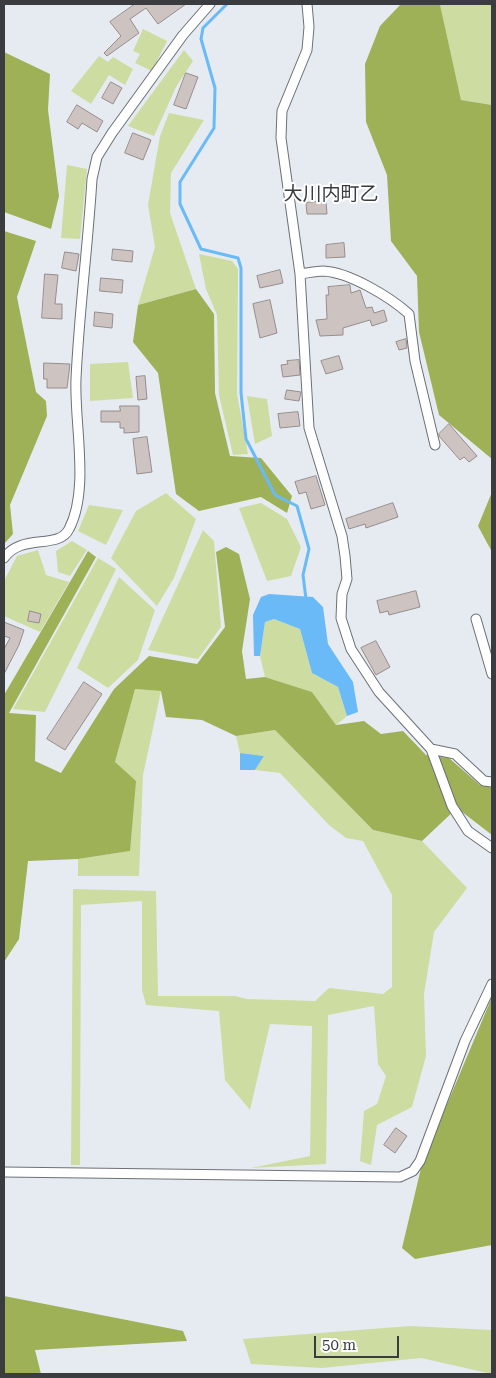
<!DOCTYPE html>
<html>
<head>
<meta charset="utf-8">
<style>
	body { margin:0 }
	#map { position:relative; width:496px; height:1378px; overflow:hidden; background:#e6ebf2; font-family:"Roboto Serif",serif }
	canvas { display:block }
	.frame { position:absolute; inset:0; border:5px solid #3a3c3f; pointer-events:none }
	.scale { position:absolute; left:314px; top:1336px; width:85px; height:22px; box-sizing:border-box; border:2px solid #3a3c3f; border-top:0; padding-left:6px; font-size:15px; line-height:18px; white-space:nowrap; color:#3a3c3f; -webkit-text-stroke:4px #fff; paint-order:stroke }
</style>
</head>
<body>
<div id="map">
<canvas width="496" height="1378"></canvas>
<div class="frame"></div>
<div class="scale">50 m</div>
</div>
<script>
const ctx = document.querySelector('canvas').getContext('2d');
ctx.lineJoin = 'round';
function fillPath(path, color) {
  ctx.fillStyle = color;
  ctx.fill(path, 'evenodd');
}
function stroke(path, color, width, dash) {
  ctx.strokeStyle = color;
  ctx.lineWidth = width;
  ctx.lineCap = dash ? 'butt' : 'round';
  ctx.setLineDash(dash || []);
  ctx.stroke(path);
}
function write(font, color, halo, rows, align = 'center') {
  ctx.font = font + ' "Roboto Serif","Noto Sans JP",serif';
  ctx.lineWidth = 4;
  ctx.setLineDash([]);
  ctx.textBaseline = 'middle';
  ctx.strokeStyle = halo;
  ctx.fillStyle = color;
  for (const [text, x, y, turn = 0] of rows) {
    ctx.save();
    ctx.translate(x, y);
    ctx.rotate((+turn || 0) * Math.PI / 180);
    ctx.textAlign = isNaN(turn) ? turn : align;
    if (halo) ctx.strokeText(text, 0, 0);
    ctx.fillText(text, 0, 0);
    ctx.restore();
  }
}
fillPath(new Path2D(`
	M439 4H490L492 6V105L461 100Z
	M143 29 167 41 152 71 135 63 140 54 133 51Z
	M184 50 193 61 176 87 154 136 128 126Z
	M99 56 108 62 113 57 133 69 125 85 109 75 91 104 71 91Z
	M169 113 204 120 171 173 170 213 196 289 138 305 155 247 148 205 160 136Z
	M67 165 87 169 80 239 61 238Z
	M199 254 232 261 238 269 237 394 248 454 233 455 219 395 217 315 206 289Z
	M128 362 133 398 90 401V364Z
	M247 396 267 399 272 436 255 444Z
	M166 493 196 519 174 578 157 606 111 558 136 511Z
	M261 503 287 519 301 547 291 576 267 581 239 508Z
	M89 505 123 510 106 545 78 531Z
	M203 530 214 541 221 627 198 659 148 650Z
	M72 541 87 550 70 576 58 572 56 551Z
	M38 550 46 575 69 582 40 632 4 616V581L17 556Z
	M98 558 116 569 45 712 13 709Z
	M119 577 155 610 138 660 108 688 77 668Z
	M274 619 300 629 312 673 338 687 347 716 336 725 312 692 265 677 260 656 265 622Z
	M135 689 161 691 143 775 139 876H78V859L130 851 115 762Z
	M275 730 373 830 422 841 467 888 434 932 424 994 426 1056 412 1107 377 1125 371 1165 360 1161 364 1111 377 1104 386 1076 378 1064 374 1006 328 1015 326 1164 251 1168 310 1156 312 1026 270 1024 250 1110 225 1080 219 1011 146 1005 142 990V901L81 905 80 1165H71L73 889 156 891 158 996H235L247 999 315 1001 329 988 383 994 392 987V895L363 841 346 838 329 825 280 773 255 770 264 756 240 753 236 736Z
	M410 1326 492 1330V1374L421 1358 322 1368 251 1364 243 1339Z`), '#cddca0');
fillPath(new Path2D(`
	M401 4 440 5 461 100 492 105V459L439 415 419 332 417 276 391 241 387 175 366 122 365 64 380 26Z
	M4 52 50 74 48 110 59 196 51 229 4 212Z
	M4 231 36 241 17 297 36 392 46 401 47 416 10 505 13 534 4 544Z
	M196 289 214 314 215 393 230 456 261 458 292 496 287 513 261 497 199 511 176 494 158 373 133 342 138 305Z
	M492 492V552L478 526Z
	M226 547 239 554 250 599 242 651 246 679 265 677 312 692 336 725 364 721 381 734 403 731 426 755 449 758 480 785 492 787V835L457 808 422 841 373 830 275 730 236 736 202 720 166 717 161 691 135 689 115 762 136 781 130 851 78 859 28 861 19 939 4 962V695L88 551 96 557 9 713 36 715 35 761 61 773 114 689 149 656 197 664 225 627 216 552Z
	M492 997V1245L415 1259 402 1248 422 1164Z
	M4 1296 183 1331 187 1341 35 1350 41 1374H4Z`), '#9eb156');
fillPath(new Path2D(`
	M269 594 313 597 323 607 328 644 353 682 358 712 347 716 338 687 312 673 300 629 274 619 265 622 260 656H254L253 615 261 597Z
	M240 753 264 756 255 770H240Z`), '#69baf7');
stroke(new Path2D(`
	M227 4 203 28 201 39 215 88 214 128 180 182V204L201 249 238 258 241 268V393L246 439 275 495 297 506 309 549 303 575 306 599`), '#69baf7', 3);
const building = new Path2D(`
	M135 4H186L158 24 146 8 130 19 139 33 107 56 104 53 121 36 110 22Z
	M186 73 198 77 186 109 174 105Z
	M111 82 122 88 113 104 102 98Z
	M77 105 103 121 97 132 82 123 78 129 67 122Z
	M133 133 151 140 143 160 125 153Z
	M326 201 327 214H307L306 203Z
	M344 243 345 257 326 258V245Z
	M113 249 133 251 132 262 112 260Z
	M65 252 79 254 76 271 62 268Z
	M280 270 283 283 260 288 257 276Z
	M45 274 58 275 55 304H62V319L42 318Z
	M101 278 123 280 122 293 100 291Z
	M350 285 351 293 360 290 366 308 372 307 374 313 384 310 387 321 372 326 370 320 343 328V335L320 336 316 320 327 319 326 295H329L328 287Z
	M270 300 277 333 260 338 253 304Z
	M95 312 113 314 112 328 94 326Z
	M406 339 407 348 399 350 396 342Z
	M339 356 343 369 326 374 321 361Z
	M299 360 300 375 283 377 281 365 288 364 287 361Z
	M44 363 70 364 67 388H47V379H44Z
	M145 376 147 399 138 400 136 377Z
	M287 390 301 392 299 401 285 399Z
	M120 406H139V432L124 433V428H120V422H101V411H120Z
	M298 412 300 426 280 428 278 414Z
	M449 424 477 456 469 462 464 457 460 460 439 436V434Z
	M147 437 152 472 137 474 133 439Z
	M316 476 325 505 311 509 306 492 299 494 295 482Z
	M393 503 398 517 366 528 365 524 349 529 346 519Z
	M416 591 420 607 389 615 388 611 380 613 377 601Z
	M30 611 41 614 39 623 28 621Z
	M4 622 24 630 19 645 4 674V649L10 638 4 636Z
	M376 641 390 667 376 675 361 648Z
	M84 682 102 694 65 750 47 739Z
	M396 1128 407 1136 395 1153 384 1145Z`);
fillPath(building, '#cdc3c0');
stroke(building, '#968d8b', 1);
const minor = new Path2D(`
	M307 4 309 27 307 50 282 111 281 138 300 274 309 428 342 536 345 556 347 579 342 594 341 618 351 649 379 692 431 749 452 806 468 831 492 848
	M300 274C308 273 316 271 323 271 349 272 390 297 409 314L415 361 435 445
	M4 558C21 533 59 550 69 529 90 489 74 423 76 379 79 312 88 246 92 179L97 157 112 133 183 35 210 4
	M476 619 492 674
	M431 749 455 754 484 781 492 782
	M4 1172 400 1177 413 1171 420 1161 465 1041 492 984`);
stroke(minor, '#6c7076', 11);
stroke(minor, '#fff', 9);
write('19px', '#3a3c3f', '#fff', [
	["大川内町乙",331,194]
]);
</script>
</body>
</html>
